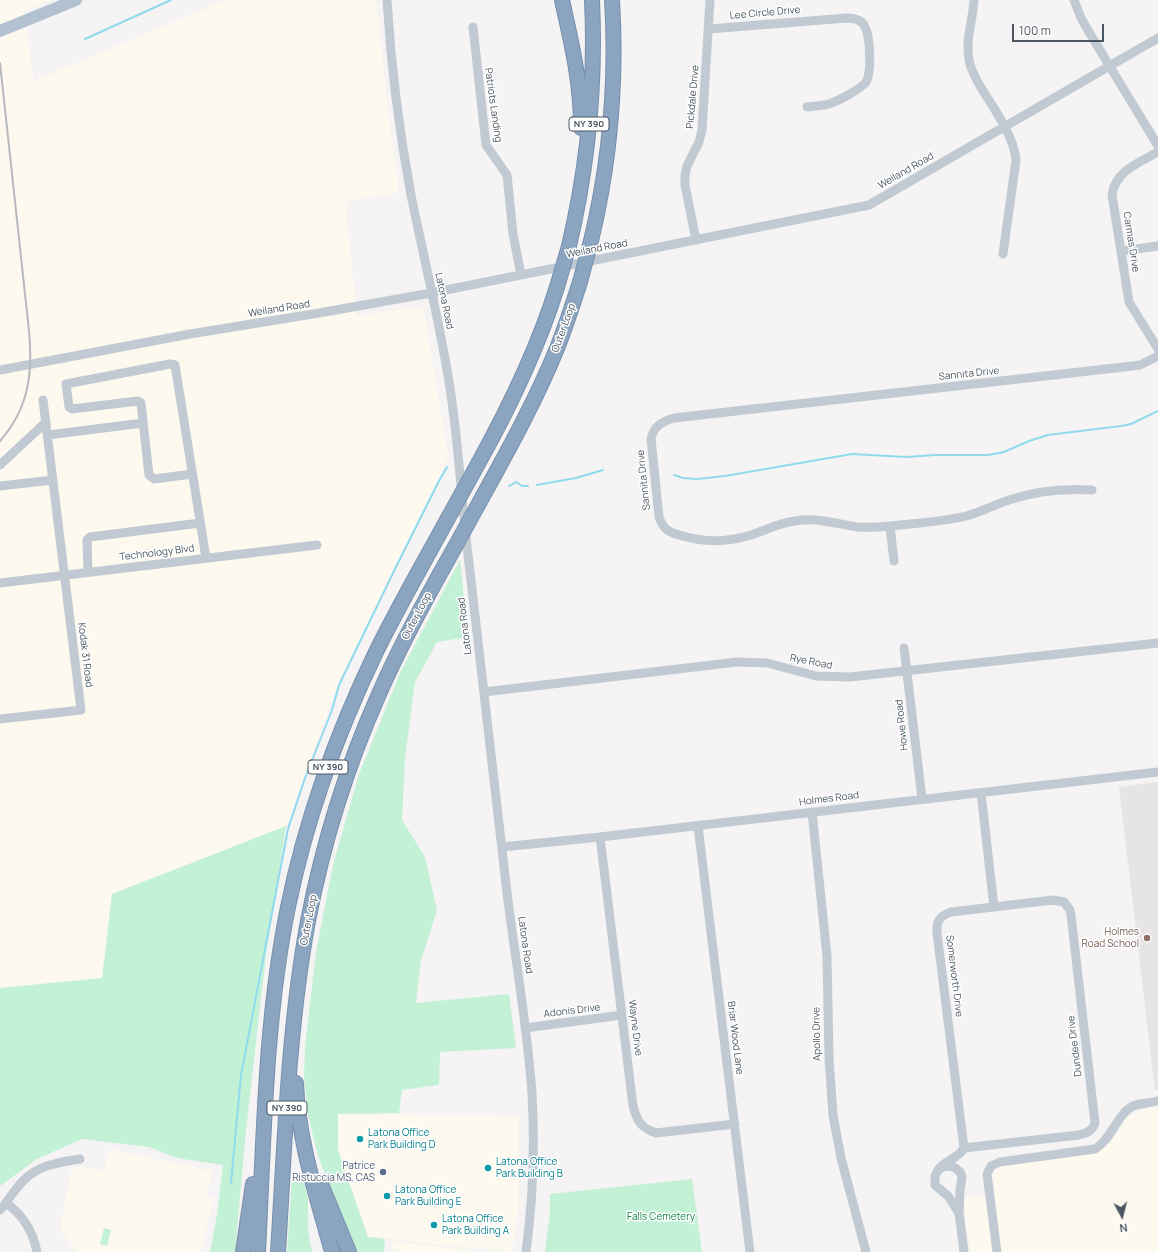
<!DOCTYPE html>
<html>
<head>
<meta charset="utf-8">
<style>
	body { margin:0 }
	#map { position:relative; width:1158px; height:1252px; overflow:hidden; background:#f5f3f3; font-family:Manrope,sans-serif }
	canvas { display:block }
	.north { position:absolute; left:1102px; top:1196px; width:40px; height:40px; -webkit-text-stroke:3px #fff; paint-order:stroke; rotate:173deg; font-size:11px; font-weight:700; line-height:16px; text-align:center; color:#4a5661 }
	.north::after { content:''; display:block; margin:auto; width:14px; height:18px; background:#4a5661; clip-path:polygon(50% 0,100% 100%,50% 72%,0 100%) }
	.scale { position:absolute; left:1012px; top:24px; width:92px; height:18px; box-sizing:border-box; border:2px solid #4a5661; border-top:0; padding-left:5px; font-size:12px; line-height:14px; white-space:nowrap; color:#4a5661; -webkit-text-stroke:3px #fff; paint-order:stroke }
</style>
</head>
<body>
<div id="map">
<canvas width="1158" height="1252"></canvas>
<div class="north">N</div>
<div class="scale">100 m</div>
</div>
<script>
const ctx = document.querySelector('canvas').getContext('2d');
ctx.lineJoin = 'round';
function fillPath(path, color) {
  ctx.fillStyle = color;
  ctx.fill(path, 'evenodd');
}
function stroke(path, color, width, dash) {
  ctx.strokeStyle = color;
  ctx.lineWidth = width;
  ctx.lineCap = dash ? 'butt' : 'round';
  ctx.setLineDash(dash || []);
  ctx.stroke(path);
}
function write(font, color, halo, rows, align = 'center') {
  ctx.font = font + ' Manrope,sans-serif';
  ctx.lineWidth = 3;
  ctx.setLineDash([]);
  ctx.textBaseline = 'middle';
  ctx.strokeStyle = halo;
  ctx.fillStyle = color;
  for (const [text, x, y, turn = 0] of rows) {
    ctx.save();
    ctx.translate(x, y);
    ctx.rotate((+turn || 0) * Math.PI / 180);
    ctx.textAlign = isNaN(turn) ? turn : align;
    if (halo) ctx.strokeText(text, 0, 0);
    ctx.fillText(text, 0, 0);
    ctx.restore();
  }
}
fillPath(new Path2D(`
	M0 0H52L24 12 34 81 226 0H376L389 118 399 192 345 202 357 316 410 308H416L421 310 425 315 448 458 338 684 286 826 112 894 103 978 0 988Z
	M1158 1106V1252H970L964 1198 995 1194 993 1170 998 1166 1099 1151 1112 1141 1127 1117 1149 1107Z
	M338 1114 519 1116V1202L512 1252 368 1237 338 1150Z
	M109 1149 213 1171 207 1196 214 1199 201 1252H76L61 1230V1223L72 1166 104 1170Z
	M391 1241 484 1252H394Z`), '#fdf9ef');
fillPath(new Path2D(`
	M1158 782V1090H1155L1119 787Z`), '#e6e4e5');
fillPath(new Path2D(`
	M460 560 468 637 437 642 415 682 405 758 402 820 425 857 437 910 421 961 416 1003 509 994 516 1048 440 1052 439 1085 402 1090 399 1113 338 1114V1150L368 1237 385 1239 384 1252H356L318 1156 308 1115 304 1078 305 1047 316 952 333 865 359 774 401 671Z
	M286 826 266 955 246 1130 235 1252H210L217 1215 223 1165 177 1158 149 1147 82 1139 37 1159 0 1186V988L102 978 112 894Z
	M292 1177H303L308 1198V1231L312 1252H287Z
	M692 1179 702 1252H545L550 1213V1194Z
	M104 1228 111 1230 107 1246 100 1244Z`), '#c3f1d5');
stroke(new Path2D(`
	M85 39 171 0
	M674 475 683 478 697 479 725 476 852 454 906 457 935 455H988L1004 452 1029 441 1048 435 1121 426 1131 424 1158 411
	M537 485 576 478 603 470
	M509 486 516 482 522 486H528
	M231 1183 241 1075 288 829 305 778 332 710 339 685 394 571 438 483 447 467`), '#90daee', 2);
const highway = new Path2D(`
	M562 0C572 45 581 82 581 128
	M591 241C610 162 617 81 612 0
	M569 246C588 165 596 83 592 0
	M479 462C510 406 538 348 557 287
	M483 496C510 447 537 398 558 346 566 325 573 304 580 282
	M296 1083C298 1140 317 1197 332 1252
	M321 1184 349 1252
	M243 1252 253 1184
	M258 1252C264 1137 265 1020 288 907 306 819 337 733 376 652 398 607 423 564 447 520
	M278 1252C285 1141 288 1030 308 921 323 843 347 766 379 694 400 646 425 600 451 554`);
stroke(highway, '#7690ad', 16);
stroke(new Path2D(`
	M387 0C391 66 399 130 411 195 424 259 440 323 450 388 458 440 461 493 467 546 479 653 492 760 504 867 512 943 527 1018 532 1094 535 1147 533 1200 526 1252
	M974 0C973 21 964 43 970 64 972 72 976 79 980 86 993 107 1014 136 1016 160L1003 254
	M1074 0 1081 18 1092 37 1158 146
	M473 27 486 145 507 175 513 234 521 275
	M709 29 847 18C854 18 862 20 865 27 870 36 872 73 866 82 861 89 838 101 829 104 822 106 814 106 807 107
	M1158 152C1140 162 1115 171 1112 195L1129 302 1158 349
	M696 240 685 185V175L687 166 699 142 702 130 710 0
	M1121 251 1158 246
	M0 370 190 334 319 313 431 293 869 205 1158 38
	M48 435 143 423
	M0 465 46 422
	M192 474 154 479 149 475 141 403 138 401 72 409 69 407 66 384 170 364 175 365 206 558
	M0 486 53 480
	M1092 490C1064 488 1036 491 1009 500 994 505 981 512 966 516 942 522 916 523 891 526 880 527 869 528 857 527 835 524 819 517 795 521 779 523 766 530 751 535 728 542 706 543 683 536 670 533 663 530 659 517L651 439C654 426 661 422 674 418L1124 367 1140 365 1158 356
	M890 526 894 561
	M88 572 87 540 90 537 200 523
	M0 583 317 545
	M904 648 922 799
	M484 692 737 662 767 663 816 676 850 677 1158 643
	M0 719 81 710 43 400
	M981 793 994 907
	M812 812 827 956 829 1059 833 1115 841 1158 866 1252
	M698 826 750 1252
	M600 837 633 1106C637 1121 641 1128 656 1133L735 1124
	M502 847 600 837 1158 772
	M525 1028 622 1015
	M938 1170C945 1160 958 1159 964 1148L937 933C936 921 940 916 951 912L1053 900 1064 902 1070 910 1071 915 1095 1123C1092 1131 1087 1133 1079 1135L964 1148
	M6 1203C23 1215 33 1231 37 1252
	M0 1210C8 1201 14 1190 23 1181 38 1165 60 1162 80 1159
	M959 1213 948 1196 935 1185V1176L938 1170 945 1166 954 1167 960 1172 962 1177 960 1190 959 1213 964 1252
	M997 1252 987 1174 991 1166 1000 1162 1095 1149C1112 1139 1117 1114 1133 1106 1141 1103 1150 1103 1158 1101`), '#c1cad2', 9);
stroke(new Path2D(`
	M0 31 76 0`), '#b3c2d1', 12);
stroke(highway, '#8ba5c1', 14);
stroke(new Path2D(`
	M0 63 29 331C33 373 29 408 0 441`), '#b5b8bd', 2);
const highwayBridge = new Path2D(`
	M580 282 591 241
	M557 287 569 246
	M447 520 479 462
	M451 554 483 496`);
stroke(highwayBridge, '#7690ad', 16, []);
stroke(highwayBridge, '#8ba5c1', 14);
for (const [x, y, r, color] of [
	[1147,938,4,"#8d6e63"],
	[360,1139,4,"#0f9aa8"],
	[488,1168,4,"#0f9aa8"],
	[383,1172,4,"#5c6f8a"],
	[387,1196,4,"#0f9aa8"],
	[434,1225,4,"#0f9aa8"]
]) {
  const dot = new Path2D();
  dot.arc(x, y, r, 0, 2 * Math.PI);
  ctx.fillStyle = color;
  ctx.fill(dot);
  stroke(dot, '#fff', 1.5);
}
for (const [x, y, w] of [
	[589,124,40],
	[328,767,40],
	[287,1108,40]
]) {
  const box = new Path2D();
  box.roundRect(x - w / 2, y - 7, w, 14, 3);
  ctx.fillStyle = '#fff';
  ctx.fill(box);
  stroke(box, '#4a5661', 1);
}
write('bold 9px', '#4a5661', null, [
	["NY 390",589,124],
	["NY 390",328,767],
	["NY 390",287,1108]
]);
write('10px', '#4a5661', '#fff', [
	["Lee Circle Drive",765,13,-5],
	["Pickdale Drive",693,97,-85],
	["Patriots Landing",493,105,82],
	["Weiland Road",906,171,-30],
	["Carmas Drive",1131,242,81],
	["Weiland Road",597,249,-11],
	["Latona Road",444,301,78],
	["Weiland Road",279,309,-9],
	["Outer Loop",564,328,-70],
	["Sannita Drive",969,374,-6],
	["Sannita Drive",644,480,-96],
	["Technology Blvd",157,553,-7],
	["Outer Loop",417,616,-62],
	["Latona Road",465,626,-97],
	["Kodak 31 Road",85,655,83],
	["Rye Road",811,662,11],
	["Howe Road",902,725,-96],
	["Holmes Road",829,799,-7],
	["Outer Loop",309,920,-79],
	["Latona Road",525,945,82],
	["Somerworth Drive",954,976,83],
	["Adonis Drive",572,1011,-7],
	["Wayne Drive",635,1028,83],
	["Apollo Drive",817,1034,-91],
	["Briar Wood Lane",735,1038,83],
	["Dundee Drive",1075,1046,-97]
]);
write('10px', '#785e54', '#fff', [
	["Holmes",1139,932],
	["Road School",1139,944]
], 'right');
write('10px', '#0d838f', '#fff', [
	["Latona Office",368,1133],
	["Park Building D",368,1145],
	["Latona Office",496,1162],
	["Park Building B",496,1174],
	["Latona Office",395,1190],
	["Park Building E",395,1202],
	["Latona Office",442,1219],
	["Park Building A",442,1231]
], 'left');
write('10px', '#4e5e75', '#fff', [
	["Patrice",375,1166],
	["Ristuccia MS, CAS",375,1178]
], 'right');
write('10px', '#17864f', '#fff', [
	["Falls Cemetery",661,1217]
]);
</script>
</body>
</html>
